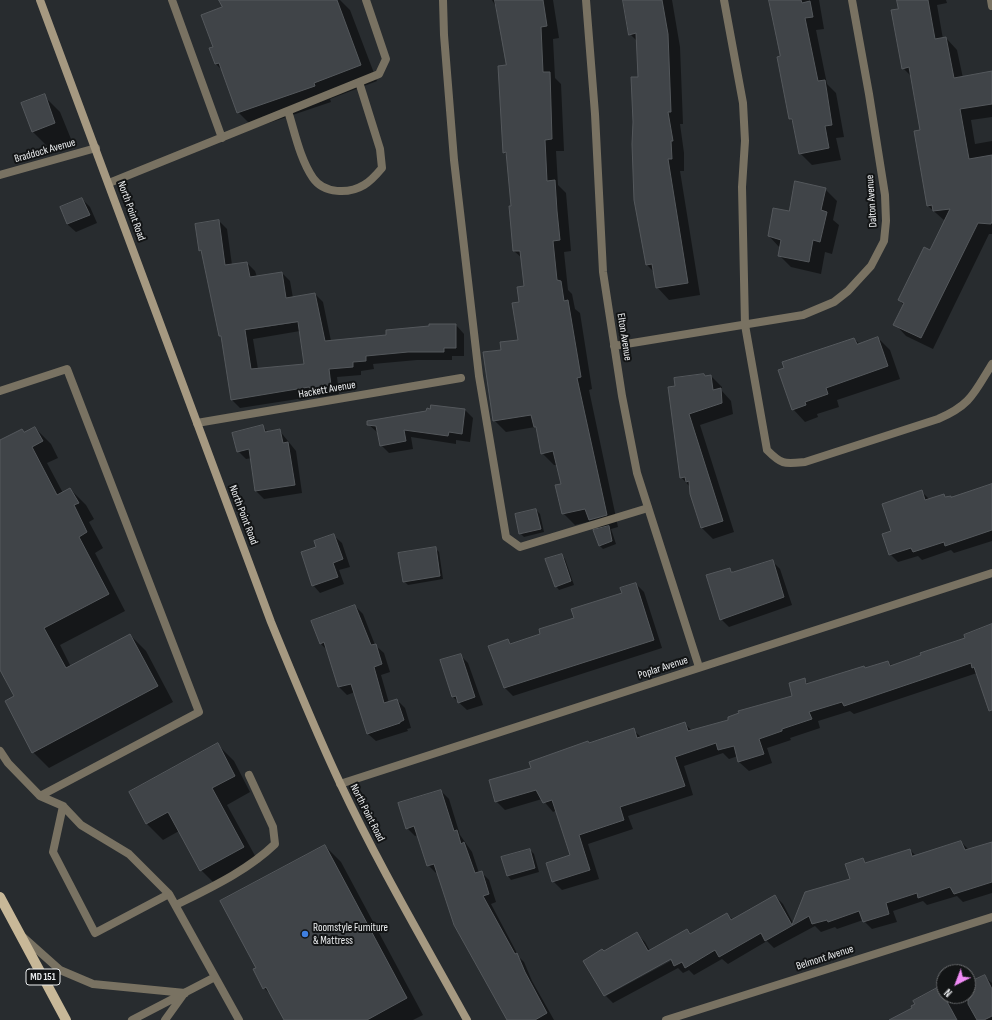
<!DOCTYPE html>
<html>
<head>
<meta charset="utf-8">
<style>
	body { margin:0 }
	#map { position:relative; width:992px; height:1020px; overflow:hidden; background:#282c2f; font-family:"Sofia Sans Condensed",sans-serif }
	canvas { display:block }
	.north { position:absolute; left:936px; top:964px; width:40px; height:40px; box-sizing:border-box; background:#121415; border:1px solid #696b6d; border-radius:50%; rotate:222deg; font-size:11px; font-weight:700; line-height:16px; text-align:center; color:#eceef0 }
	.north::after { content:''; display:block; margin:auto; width:14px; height:18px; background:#f08bf5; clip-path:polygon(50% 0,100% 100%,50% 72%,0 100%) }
</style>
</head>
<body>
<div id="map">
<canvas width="992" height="1020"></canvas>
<div class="north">N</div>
</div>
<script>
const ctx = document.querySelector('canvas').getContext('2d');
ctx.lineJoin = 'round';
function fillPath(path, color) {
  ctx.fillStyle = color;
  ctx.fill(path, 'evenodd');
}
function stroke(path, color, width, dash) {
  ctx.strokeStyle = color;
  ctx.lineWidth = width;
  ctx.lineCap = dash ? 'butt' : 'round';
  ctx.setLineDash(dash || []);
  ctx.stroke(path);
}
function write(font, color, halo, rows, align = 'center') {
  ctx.font = font + ' "Sofia Sans Condensed",sans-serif';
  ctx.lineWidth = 4;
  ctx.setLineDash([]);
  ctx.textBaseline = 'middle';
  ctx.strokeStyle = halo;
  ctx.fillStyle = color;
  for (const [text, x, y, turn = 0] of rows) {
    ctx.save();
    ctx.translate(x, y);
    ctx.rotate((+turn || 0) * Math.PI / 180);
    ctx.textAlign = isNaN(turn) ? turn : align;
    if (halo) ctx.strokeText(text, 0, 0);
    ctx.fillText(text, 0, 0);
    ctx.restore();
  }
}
fillPath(new Path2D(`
	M225 0H340L350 10 377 81 330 99 331 102 254 128 238 112 223 71 216 64 214 47Z
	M492 0H553L559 38 553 39 555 78 561 84 564 151H556L558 185 566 193 571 251 564 252 568 290 572 294 575 309 580 313 592 389 589 390 618 527 611 529 616 544 603 549 599 545 600 529 592 521 575 525 563 513 562 485 557 465H554L542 453 537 430 535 427 506 432 494 420 502 351 520 341V303L525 287 522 258 514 251 510 207H513L507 156 504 152 507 66 497 8Z
	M624 0H672L680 47 683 124H680L684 153V171H680L700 295 669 300 657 287 655 273 647 265 635 200 639 78 637 41 630 34Z
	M770 0H819L824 29 816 30 827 84 836 93 844 137 836 138 841 160 812 165 800 153 794 123 790 119 782 57Z
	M898 0H946L947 3 937 5 943 39 946 38 957 50 963 78 992 75V117L971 120 975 144 992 141V234H989L933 349 906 336 895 324 904 305 899 300 930 251 945 221 928 206 922 131 912 77 903 68Z
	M44 96 60 112 71 139 49 148 33 132 22 104Z
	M825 189 837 201 833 220 839 225 832 254 825 252 821 274 791 267 779 255 780 248 769 236 789 212Z
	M82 199 90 207 97 223 76 232 67 224Z
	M219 221 227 229 232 265 247 263 255 271 257 277 282 273 290 281 293 298 315 294 323 302 331 341 387 336 456 325 464 334V356H452V360H417L373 364 374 369 361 371V375L337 377 339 394 319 397 317 396 240 408 232 400 223 338 220 335 203 253 200 250ZM300 331 305 365 258 369 253 339Z
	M878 338 890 350 900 379 837 400 839 407 817 414 818 417 805 422 793 409 785 368 854 339 860 344Z
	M704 375 706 377 711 376 722 387V391L731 401 733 414 700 425 734 532 713 539 702 528 690 487 681 477 676 387Z
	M431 410H465L473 418 470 442 456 440V444L411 437 413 449 389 453 381 445 378 433 368 424 427 412Z
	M263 427 269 433 279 430 296 451 302 493 264 499 256 491 252 458 246 459 238 451Z
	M35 428 51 444 58 458 47 463 63 493 70 489 86 505 94 519 89 522 103 548 95 553 125 611 60 645 71 667 130 635 146 651 173 702 49 768 33 752 15 696 0 668V441L22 430 25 433Z
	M992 485V541L954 553 951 550 922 560 918 556 898 562 890 554 892 532 922 492 930 500 944 495 947 498H952Z
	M536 510 540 514 544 532 524 537 520 533Z
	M334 536 342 543 350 567 339 570 344 584 320 593 313 585 317 548Z
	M435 548 439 552 443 579 408 585 404 581Z
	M561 555 565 559 574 585 559 590 556 586Z
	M772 561 780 569 792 605 729 627 721 619 729 569 733 573Z
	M636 584 644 592 662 648 513 696 505 688 508 640 512 645 542 635 623 594Z
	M355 606 363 614 375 645 384 653 390 672 381 675 389 703 397 700 405 708 411 728 407 729 408 731 376 741 368 734 355 692 347 695 339 687 328 651 320 643Z
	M992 625V705L977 673 854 714 850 711 818 721 820 728 790 738 791 740 767 748 772 763 749 771 739 762 738 756 729 759 723 753 684 766 693 795 628 816 633 829 588 844 599 879 562 890 553 881 571 856 557 810 553 812 542 799 505 810 496 801 532 769 588 742 590 744 633 730 641 737 684 723 692 731 730 720 793 697 804 680 809 684 888 662 892 666 966 638Z
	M460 655 468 663 483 705 467 710 453 697Z
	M218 745 234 761 250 792 227 805 259 863 217 886 201 870 179 831 163 840 147 824Z
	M441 791 449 799 460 835 472 852 479 873 481 872 489 880 496 902 491 904 519 957 524 962 532 981 554 1020H508L438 873H436L428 865 418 835 415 836 407 828Z
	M961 842 969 850 992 843V893L963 902 957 896 927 905 923 901 893 911 897 922 872 929 863 920 837 929 835 927 821 932 815 926 774 948 767 941 728 964 722 959 694 975 689 970 683 973 678 968 613 1003 606 996 676 958 675 956 606 994V996L584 961 637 934 645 942 650 951 687 930 692 935 727 914 733 920 775 896 783 904 793 923 851 880 863 859 867 864 910 850 916 856Z
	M325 846 341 862 423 1015 413 1020H285L272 996 264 988 254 970 257 968Z
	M530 850 534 854 539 872 511 880 508 876Z
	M984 976 992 983V1020H901L939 988 944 993V996H968V984Z`), '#0007');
const building = new Path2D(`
	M219 0H337L361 65 314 83 315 86 237 113 219 63 215 64 209 48 213 47 201 15 222 7Z
	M495 0H543L547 26 541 27 543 72H550L552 139 545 140 547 181 555 180 557 211 560 240 553 241 557 280 561 281 564 301 568 300 581 377 577 378 607 515 589 520 585 509 562 514 555 485 561 484 553 451 541 454 536 427H534L531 415 493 421 483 352 501 350 500 342 518 340 512 303 519 302 517 287 524 286 520 251H513L509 206H511L506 152 503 153 498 66 506 65Z
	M623 0H662L668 34 671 112H668L673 141H671L672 159H668L688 283 656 288 652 264 646 265 634 200 632 144 633 122 631 77H638L636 33 629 35Z
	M769 0H801L802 3 810 1 813 17 805 18 818 81 825 80 832 125 825 126 829 148 799 154 792 119H789L777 57 780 56Z
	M897 0H928L935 39 946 37 954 78 992 71V104L960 109 969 159 992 155V221L991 224 978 223 921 338 893 325 904 303 898 300 924 247 930 250 950 209 933 211 932 205 927 206 914 131 920 130 909 67 902 69 891 10 898 9Z
	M45 94 55 123 32 132 21 103Z
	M795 181 826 188 821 210 827 212 820 242 813 240 809 262 778 256 781 240 768 236 773 208 789 211Z
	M82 198 90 215 67 224 60 207Z
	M219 220 225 265 247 262 250 277 282 272 286 298 315 293 325 341 386 335V330L429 326V324H456V348H444V352H408L366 356V361L353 362V367L329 369 331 386 310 389 309 387 231 400 221 336H219L201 250 199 251 195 224ZM298 322 304 364 251 369 245 330Z
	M878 337 888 366 826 388 828 394 805 402 806 405 792 410 778 370 784 368 782 362 854 338 857 344Z
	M704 374 705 376 711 375 713 390 721 388 722 403 689 414 723 521 701 528 690 494 689 481 686 482 685 477 680 478 668 387 675 386 674 378Z
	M431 405 465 409 462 434 449 432 448 436 404 430 406 441 380 446 376 426 367 425V421L426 411 427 408 430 409Z
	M263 425 265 432 280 429 283 443 288 442 295 485 255 491 249 449 237 452 232 433Z
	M35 427 43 441 32 447 57 495 70 488 79 503 74 505 87 532 79 537 109 594 44 628 66 668 130 634 158 686 32 753 5 701 14 696 0 670V440L22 429 24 432Z
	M992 484V530L945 546 944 542 913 552 911 548 889 555 882 534 891 531 882 504 922 490 925 500 944 494 945 497 951 496V497Z
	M536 509 541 529 519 534 515 514Z
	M609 526 612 541 599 546 593 530Z
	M334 534 343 559 333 563 338 577 312 586 301 552 316 547 314 541Z
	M436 547 440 576 403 582 398 553Z
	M562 554 571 581 555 587 545 559Z
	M773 560 784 597 720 620 706 575 730 568 731 572H733Z
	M636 583 654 640 504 688 488 646 508 639 510 644 540 634 539 629 574 618 571 609 622 593 620 588Z
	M355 605 371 645 376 644 382 664 374 667 384 703 397 699 404 720 400 722V723L367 734 351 684 338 687 324 642 320 644 311 621Z
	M992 624V710L989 711 974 667 972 668 971 663 844 706 842 702 809 712 812 719 782 729V731L759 739 764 754 738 762 734 746 718 750 716 743 675 757 685 786 620 807 624 820 579 835 590 870 552 882 546 863 570 855 552 800 543 803 536 790 495 802 489 780 531 768 529 762 588 741 589 743 634 728 637 738 685 722 688 731 728 720V717L739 713 738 711 792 696 789 683 805 678 806 684 864 666 865 668 888 661 890 666 921 655 920 653 965 638 964 635Z
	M461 654 475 697 458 703 456 696 452 697 440 660Z
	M218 743 235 776 212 788 244 847 200 871 168 812 146 824 129 792Z
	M441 790 454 831 457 830 461 844 464 842 475 873 482 871 489 894 483 896 515 954 517 953 525 972 547 1013 535 1020H507L454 925 434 864 427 866 414 826 406 829 398 803Z
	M961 841 965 850 992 842V882L954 894 950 887 918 898 917 893 886 903 889 914 863 922 859 911 828 922 827 920 812 924 809 916 765 941 761 933 719 957 715 950 685 968 682 962 674 966 671 959 604 996 583 961 602 949 604 951 637 932 648 951 687 929 690 934 727 913 731 920 775 895 792 925 805 892 850 879 845 864 863 858 865 863 910 849 912 856Z
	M325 845 407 998 367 1020H284L266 987 263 989 253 969 256 968 220 901Z
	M530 849 535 868 507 876 501 857Z
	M985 975 992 989V1016L984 1020H977L968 1004V983Z
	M939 987 957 1020H889L912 1008 911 1006 915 1004 913 1001Z`);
fillPath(building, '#404448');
stroke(building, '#54585c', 1);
stroke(new Path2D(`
	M172 0 222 138
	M443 0 444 35 454 160 479 376 506 537 520 547 648 508
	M724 0 743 103 745 141 742 187 745 325 767 450C782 465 784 464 805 462L938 419C971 405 974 393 992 364
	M991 0 992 6
	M288 111C295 133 300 159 313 178 324 194 349 194 364 185 371 181 377 174 382 168L380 149 359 82
	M109 183 379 74 386 59 366 0
	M0 391 67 369 199 712 40 796 8 763 0 751
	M40 796 63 806 81 825 129 854 169 894 239 1020
	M63 806 53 852 95 933 169 894
	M176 905C210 888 247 871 275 844L273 827 249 775
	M23 937 60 970 93 984 185 993
	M132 1020 215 977
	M165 1020 183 995`), '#797262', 8);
stroke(new Path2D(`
	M586 0 595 114 603 272 622 396 637 473 699 667
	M0 175 96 148
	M614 346 803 315 834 302 848 291 871 266 884 241 886 221 885 195 869 94 852 0
	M197 423 461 378
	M340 784 992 573
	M666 1020 992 917`), '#797262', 8);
stroke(new Path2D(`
	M40 0 271 622C293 676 315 730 340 783 378 864 424 942 467 1020`), '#a69981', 8);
stroke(new Path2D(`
	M0 897 66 1020`), '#c8b898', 10);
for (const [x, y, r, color] of [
	[305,934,4,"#3f7fe0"]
]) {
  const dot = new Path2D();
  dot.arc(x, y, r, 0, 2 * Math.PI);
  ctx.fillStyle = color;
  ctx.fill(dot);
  stroke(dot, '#121415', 1.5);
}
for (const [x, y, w] of [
	[43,977,34]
]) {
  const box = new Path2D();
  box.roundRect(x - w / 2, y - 8, w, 16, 3);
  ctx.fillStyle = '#121415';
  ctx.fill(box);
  stroke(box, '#eceef0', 1);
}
write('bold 10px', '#eceef0', null, [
	["MD 151",43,977]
]);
write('11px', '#eceef0', '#121415', [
	["Braddock Avenue",45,151,-16],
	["Dalton Avenue",872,201,-94],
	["North Point Road",131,211,70],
	["Elton Avenue",624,337,81],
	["Hackett Avenue",327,390,-10],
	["North Point Road",243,515,69],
	["Poplar Avenue",663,668,-18],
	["North Point Road",367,813,63],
	["Belmont Avenue",825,958,-18]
]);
write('11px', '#eceef0', '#121415', [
	["Roomstyle Furniture",313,928],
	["& Mattress",313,941]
], 'left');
</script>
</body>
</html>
